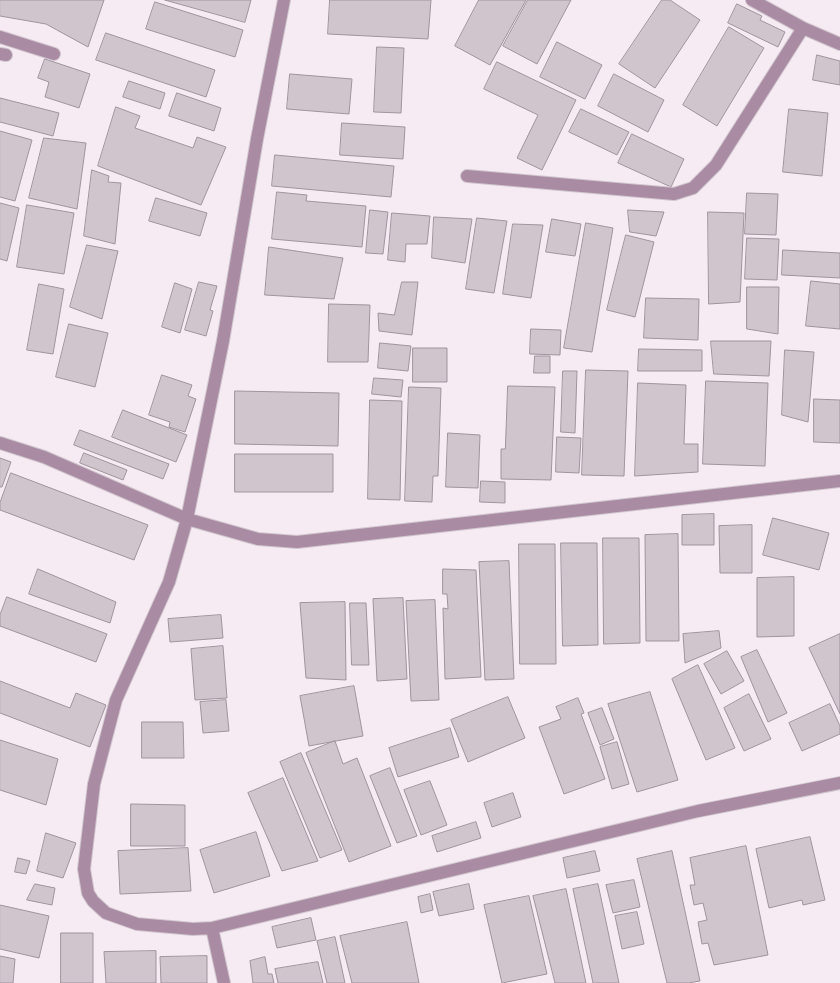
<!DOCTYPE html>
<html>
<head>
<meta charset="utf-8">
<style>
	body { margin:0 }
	canvas { display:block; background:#f6eaf3 }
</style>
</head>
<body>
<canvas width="840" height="983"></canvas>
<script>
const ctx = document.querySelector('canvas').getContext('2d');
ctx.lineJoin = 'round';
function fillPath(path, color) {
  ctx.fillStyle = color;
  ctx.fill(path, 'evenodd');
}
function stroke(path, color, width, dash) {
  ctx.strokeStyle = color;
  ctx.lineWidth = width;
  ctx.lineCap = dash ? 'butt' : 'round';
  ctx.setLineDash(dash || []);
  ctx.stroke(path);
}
const building = new Path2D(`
	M0 0H104L88 47 46 24 0 16Z
	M165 0H251L245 22Z
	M330 0H431L428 39 328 34Z
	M479 0H526L490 65 455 46Z
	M528 0H571L537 64 503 46Z
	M662 0H670L700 20 655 88 619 64Z
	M155 2 243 30 235 57 146 29Z
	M737 4 762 16 760 20 785 32 778 47 728 23Z
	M729 27 764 48 717 126 683 105Z
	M106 33 215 70 206 97 96 60Z
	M557 42 602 65 585 99 540 77Z
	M377 47 404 48 401 113 374 112Z
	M817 55 840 61V85L813 80Z
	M45 59 90 74 79 108 45 97 49 82 38 78Z
	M497 62 576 100 542 170 517 158 538 115 484 89Z
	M290 74 352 79 349 114 287 109Z
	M614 74 664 100 648 132 598 106Z
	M129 81 165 93 160 109 123 97Z
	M177 93 221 108 214 131 169 116Z
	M0 98 59 113 53 136 0 122Z
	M116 107 140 116 135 128 193 148 197 137 226 147 201 205 98 166Z
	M581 109 629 132 617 155 569 132Z
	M789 109 828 113 822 176 783 172Z
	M342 123 405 127 403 159 340 155Z
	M0 131 32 140 15 201 0 197Z
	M632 134 684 159 671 187 618 163Z
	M44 138 86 143 77 209 29 198Z
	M275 155 394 166 391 197 272 186Z
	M92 170 109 176 108 182 121 183 115 244 84 236Z
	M277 192 307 195 306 201 366 206 362 247 272 239Z
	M747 193 778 194 776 235 745 234Z
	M156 198 207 213 200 236 149 221Z
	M0 203 19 208 7 261 0 259Z
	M27 205 74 213 64 274 17 267Z
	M370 210 388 212 383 254 366 253Z
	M628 210 664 212 656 236 630 232Z
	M708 212 744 213 740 302 709 304Z
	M392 213 430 216 427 244H406L405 262 388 260Z
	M434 217 472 219 465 263 432 258Z
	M477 218 507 221 494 293 466 289Z
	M552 219 581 224 575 256 546 252Z
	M586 223 613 228 592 352 564 348Z
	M513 224 543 225 531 298 503 294Z
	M626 235 654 242 635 317 607 310Z
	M747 238 779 239 777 280 745 279Z
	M87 245 118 251 102 319 70 307Z
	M269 247 343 258 334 299 265 295Z
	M783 250 840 253V278L782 275Z
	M811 281 840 284V329L806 326Z
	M199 282 217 286 210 310 213 311 206 336 185 330Z
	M402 282H418L412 335 379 331 378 313 394 315Z
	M175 283 192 289 180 333 162 327Z
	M39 284 64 289 53 354 27 350Z
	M747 287H779L778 334 747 329Z
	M646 298 699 299 698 340 644 338Z
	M329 304 370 305 368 362H328Z
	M69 324 108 333 95 387 56 377Z
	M531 329 561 330 560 355 530 354Z
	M711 341H771L769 376 714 374Z
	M380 343 411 346 408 371 378 368Z
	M413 348H447V382H413Z
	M639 349 702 350V371H638Z
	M785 350 814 352 808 422 782 415Z
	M535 356H550V373H534Z
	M586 370 628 371 624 476 582 475Z
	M563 371H577L575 433 561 432Z
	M162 375 192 385 188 396 196 399 185 432 169 427 170 422 149 415Z
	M374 378 403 380 401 397 372 394Z
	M706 381 768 383 765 466 703 464Z
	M638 383 686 385 684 444H698V472L635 476Z
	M508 386 555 387 551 480 501 479V449H505Z
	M409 387 441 388 438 476H433L432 502 405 501Z
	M235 391 339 393 338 446 235 444Z
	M814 399 840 400V443L814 442Z
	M370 400 402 401 400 500 368 499Z
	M123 410 187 435 176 462 112 437Z
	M80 430 169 464 163 479 74 445Z
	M448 433 480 435 478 488 446 487Z
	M557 437 581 438 579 473 556 472Z
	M84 453 127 470 123 480 80 463Z
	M235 454H333V492H235Z
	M0 458 11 462 2 487H0Z
	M11 473 148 525 134 560 0 510V503Z
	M481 481 505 482V503L480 502Z
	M714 514V545H682V515Z
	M773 518 829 533 819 570 763 555Z
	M752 525V573H720L719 526Z
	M678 534 679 641H646L645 535Z
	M603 538H639L640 643 604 644Z
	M561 543H597L598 645 563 646Z
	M519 544H555L556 664H520Z
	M509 561 514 679 485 680 479 562Z
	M38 569 116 602 110 623 29 594Z
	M443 569 476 570 481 677 445 679 443 608 448 609 447 594H443Z
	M794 577V636L757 637V578Z
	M7 597 107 634 96 662 0 626V615Z
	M403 598 407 679 377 681 373 599Z
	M435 600 439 700 411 701 406 601Z
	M345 602 346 680 306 678 300 603Z
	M350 603H366L369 665H352Z
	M221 615 223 638 170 642 168 619Z
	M719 631 721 648 685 663 683 634Z
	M840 634V714L809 648Z
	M223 646 227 698 195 700 191 649Z
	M757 650 787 713 768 722 741 657Z
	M727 651 744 681 721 694 704 664Z
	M698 665 735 748 706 760 672 679Z
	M0 681 70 708 76 693 106 705 90 747 0 713Z
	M354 686 363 736 309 746 300 696Z
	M650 692 678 780 637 792 608 704Z
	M749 694 771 739 744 751 724 708Z
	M508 697 525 738 468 762 451 720Z
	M578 698 584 713 581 714 605 779 564 794 539 727 561 719 556 707Z
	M226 700 229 731 203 733 200 702Z
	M830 704 840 726V734L802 751 789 723Z
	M602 708 614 739 600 745 588 713Z
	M142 722H183L184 758H142Z
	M450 728 459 757 398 777 389 748Z
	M0 740 58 759 46 805 0 790Z
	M335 741 343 764 357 758 391 846 349 862 306 753Z
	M617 742 629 784 612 789 600 747Z
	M301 753 342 850 320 858 280 762Z
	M390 768 417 836 397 843 370 776Z
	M283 778 318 861 282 871 248 793Z
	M430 781 447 825 421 835 404 790Z
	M513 793 521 817 492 827 484 803Z
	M131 804 185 805V846H131Z
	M476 822 481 838 437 852 432 836Z
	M256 832 270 876 214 893 200 850Z
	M46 833 76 843 63 878 37 871Z
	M810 837 825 900 803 905 802 900 769 908 756 849Z
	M746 846 768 955 714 965 708 943 702 944 698 922 707 920 703 903 694 905 690 885H695L690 858Z
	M188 848 191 891 120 894 118 851Z
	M595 851 600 871 567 878 563 858Z
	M672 851 700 981 688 983H667L637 859Z
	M18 858 30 861 26 874 15 872Z
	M634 880 640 907 613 913 606 885Z
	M35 884 55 888 52 905 27 900Z
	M469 884 474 909 439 916 433 892Z
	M598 884 619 983H593L573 889Z
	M566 889 586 983H555L533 896Z
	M430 894 433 910 421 913 418 897Z
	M529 896 547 974 502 983 484 905Z
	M0 905 49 916 39 958 0 949Z
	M637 912 644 944 622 949 615 916Z
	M311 918 316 940 277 948 272 927Z
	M407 922 419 983H352L340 936Z
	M61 933H93V983H61Z
	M335 937 345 983H327L317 941Z
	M156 951V983H106L104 952Z
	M0 956 15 959 13 983H0Z
	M207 956V983H161L160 957Z
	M265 957 268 974H272L274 983H253L250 961Z
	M318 962 323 983H278L275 969Z`);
fillPath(building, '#d0c4cd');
stroke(building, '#9f959d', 1);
const lane = new Path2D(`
	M0 37 54 54
	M0 54 6 55`);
const street = new Path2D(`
	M284 0 257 139 223 341 187 519 169 582 116 700 94 784 84 869 88 893 93 901 106 913 137 924 193 929 212 928 698 811 840 783
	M752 0 803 28 840 44
	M467 176 674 194 693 188 716 165 803 28
	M0 443 44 457 187 519 258 539 297 542 840 481
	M212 928 224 983`);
stroke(lane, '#d2c7cf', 14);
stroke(street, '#d2c7cf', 14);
stroke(lane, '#a98ca3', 12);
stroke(street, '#a98ca3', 12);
</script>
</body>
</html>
